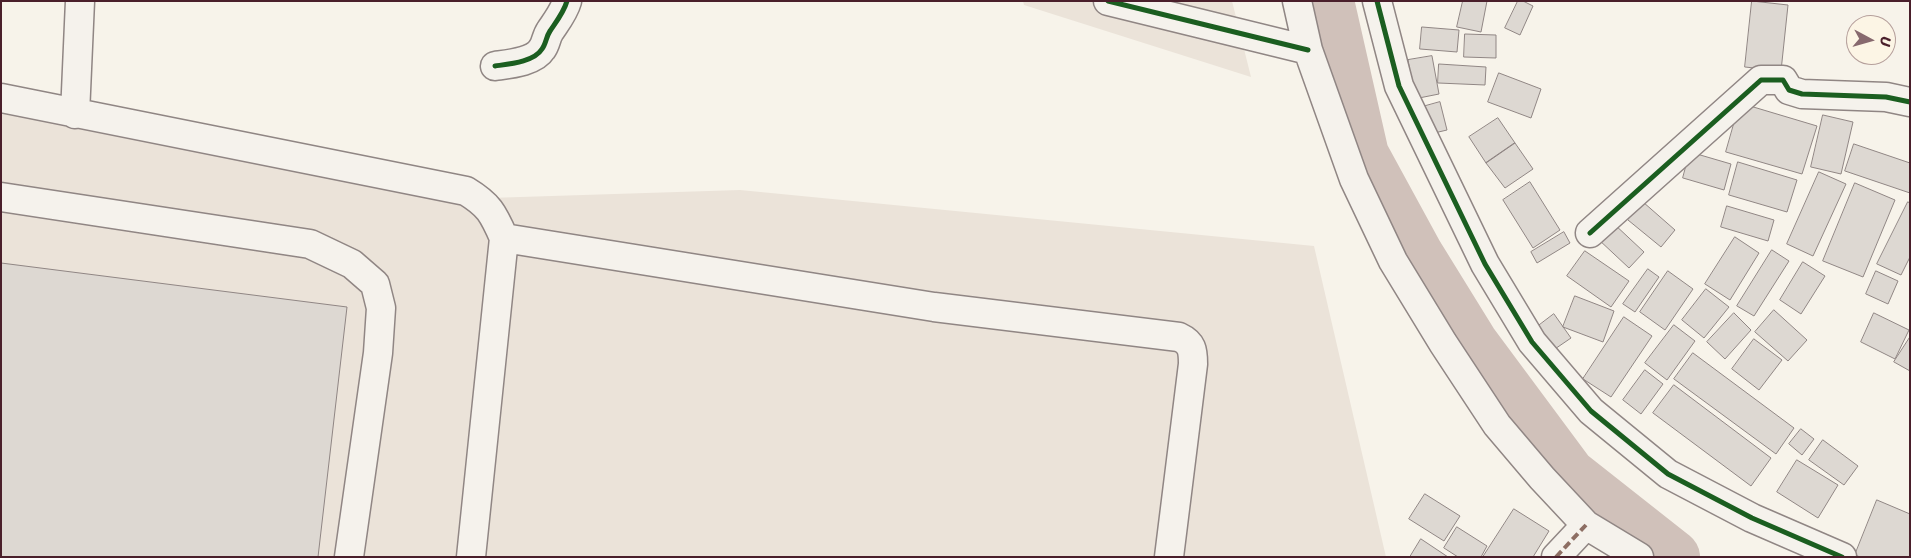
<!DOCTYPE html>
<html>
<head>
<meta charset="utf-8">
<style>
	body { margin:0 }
	#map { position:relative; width:1911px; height:558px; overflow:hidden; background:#f7f3ea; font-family:Sriracha,sans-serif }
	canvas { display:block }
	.frame { position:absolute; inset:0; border:2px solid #4a1f2b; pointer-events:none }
	.north { position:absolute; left:1846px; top:15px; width:50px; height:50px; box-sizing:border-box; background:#fcf5e5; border:1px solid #b59f9b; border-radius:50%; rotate:96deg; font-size:14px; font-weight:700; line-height:20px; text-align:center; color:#4a1f2b }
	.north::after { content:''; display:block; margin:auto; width:18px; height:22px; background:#87696e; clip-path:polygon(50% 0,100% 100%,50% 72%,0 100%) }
</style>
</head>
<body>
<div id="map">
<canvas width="1911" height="558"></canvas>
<div class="frame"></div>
<div class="north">U</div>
</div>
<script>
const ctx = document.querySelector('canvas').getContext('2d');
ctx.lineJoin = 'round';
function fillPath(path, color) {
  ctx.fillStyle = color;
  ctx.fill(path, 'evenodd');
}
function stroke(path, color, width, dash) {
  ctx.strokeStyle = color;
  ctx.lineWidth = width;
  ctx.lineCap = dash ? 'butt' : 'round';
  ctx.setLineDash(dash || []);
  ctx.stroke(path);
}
fillPath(new Path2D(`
	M1023 1H1232L1251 77 1024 5Z
	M1 104 489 198 740 190 1314 246 1386 557H1Z`), '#ebe3d9');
stroke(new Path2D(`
	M1327 1 1362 155 1416 254 1471 343 1569 475 1673 557`), '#d0c1ba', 54);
const building = new Path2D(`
	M1463 1H1487L1481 32 1457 27Z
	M1518 1H1523L1533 6 1520 35 1505 28Z
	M1752 1 1788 5 1781 71 1745 67Z
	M1422 27 1459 30 1457 52 1420 49Z
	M1465 34 1496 35V58L1464 57Z
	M1432 56 1439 94 1414 99 1408 60Z
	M1439 64 1486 67 1485 85 1438 83Z
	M1499 73 1541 89 1531 118 1488 102Z
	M1440 102 1447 130 1430 134 1422 107Z
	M1740 103 1817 126 1802 174 1726 152Z
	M1823 115 1853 122 1841 174 1811 167Z
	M1498 118 1515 143 1486 163 1469 137Z
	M1515 143 1533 169 1505 188 1486 163Z
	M1854 144 1910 163V193L1845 171Z
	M1690 152 1731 164 1724 190 1683 178Z
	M1738 162 1797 180 1787 212 1729 195Z
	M1819 172 1846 184 1813 256 1787 244Z
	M1530 182 1560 230 1533 248 1503 200Z
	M1855 183 1895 200 1863 277 1823 261Z
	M1643 202 1675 230 1661 247 1628 220Z
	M1908 202 1910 203V257L1901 275 1877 264Z
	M1727 206 1774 220 1768 241 1721 227Z
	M1613 223 1644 252 1629 268 1598 239Z
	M1564 232 1570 243 1537 263 1531 252Z
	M1735 237 1759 253 1730 300 1705 284Z
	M1772 250 1789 261 1754 316 1737 306Z
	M1585 251 1629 281 1611 307 1567 276Z
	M1803 262 1825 276 1801 314 1780 300Z
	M1 263 347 307 318 557H1Z
	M1648 269 1659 277 1635 312 1623 304Z
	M1668 271 1693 289 1665 330 1640 312Z
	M1876 271 1898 281 1888 304 1866 294Z
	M1706 289 1729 307 1704 338 1682 320Z
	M1575 296 1614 311 1603 342 1563 327Z
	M1774 310 1807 340 1788 361 1755 332Z
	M1734 313 1751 330 1725 359 1707 342Z
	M1874 313 1909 330 1895 359 1861 342Z
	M1554 314 1571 338 1549 353 1533 330Z
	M1624 317 1652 336 1611 397 1583 379Z
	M1674 325 1695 341 1667 380 1645 363Z
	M1910 337V371L1894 362Z
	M1754 339 1782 360 1759 390 1732 369Z
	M1693 353 1794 428 1776 454 1674 379Z
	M1645 370 1663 384 1641 414 1623 400Z
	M1674 385 1771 458 1751 486 1653 413Z
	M1801 429 1814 439 1802 455 1789 444Z
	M1823 440 1858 466 1844 485 1809 460Z
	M1797 460 1838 485 1818 518 1777 492Z
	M1425 494 1460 516 1444 541 1409 519Z
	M1877 500 1910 514V557H1860L1855 555Z
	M1514 509 1549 531 1533 557H1483Z
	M1457 527 1487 546 1481 557H1458L1444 548Z
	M1421 539 1448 557H1410Z`);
fillPath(building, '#ddd8d2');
stroke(building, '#908684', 1);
const minor = new Path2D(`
	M1108 1 1308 50
	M1297 1 1308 50 1354 179 1393 261 1443 343 1497 425 1542 478 1586 525 1639 557
	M1377 1 1399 86 1485 264 1532 342 1591 411 1668 474 1752 518 1842 557
	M495 66C509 64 534 62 542 49 546 44 546 37 550 31 556 22 564 12 567 1
	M1 98 466 191C489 205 493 213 504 238L471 557
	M75 114 80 1
	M1 197 310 244 352 264 375 284 381 308 378 353 349 557
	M1590 233 1761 80H1783L1789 90 1802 94 1886 97 1910 102
	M504 238 934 307 1179 337C1192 343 1193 350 1193 364L1169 557
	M1556 557 1586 525`);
stroke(minor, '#908684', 31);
stroke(minor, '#f5f2ec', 28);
stroke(new Path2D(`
	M1556 557 1586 525`), '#8d6e63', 4, [8, 4]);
stroke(new Path2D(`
	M1108 1 1308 50
	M1377 1 1399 86 1485 264 1532 342 1591 411 1668 474 1752 518 1842 557
	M495 66C509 64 534 62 542 49 546 44 546 37 550 31 556 22 564 12 567 1
	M1590 233 1761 80H1783L1789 90 1802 94 1886 97 1910 102`), '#1b5e20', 5);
</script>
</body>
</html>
